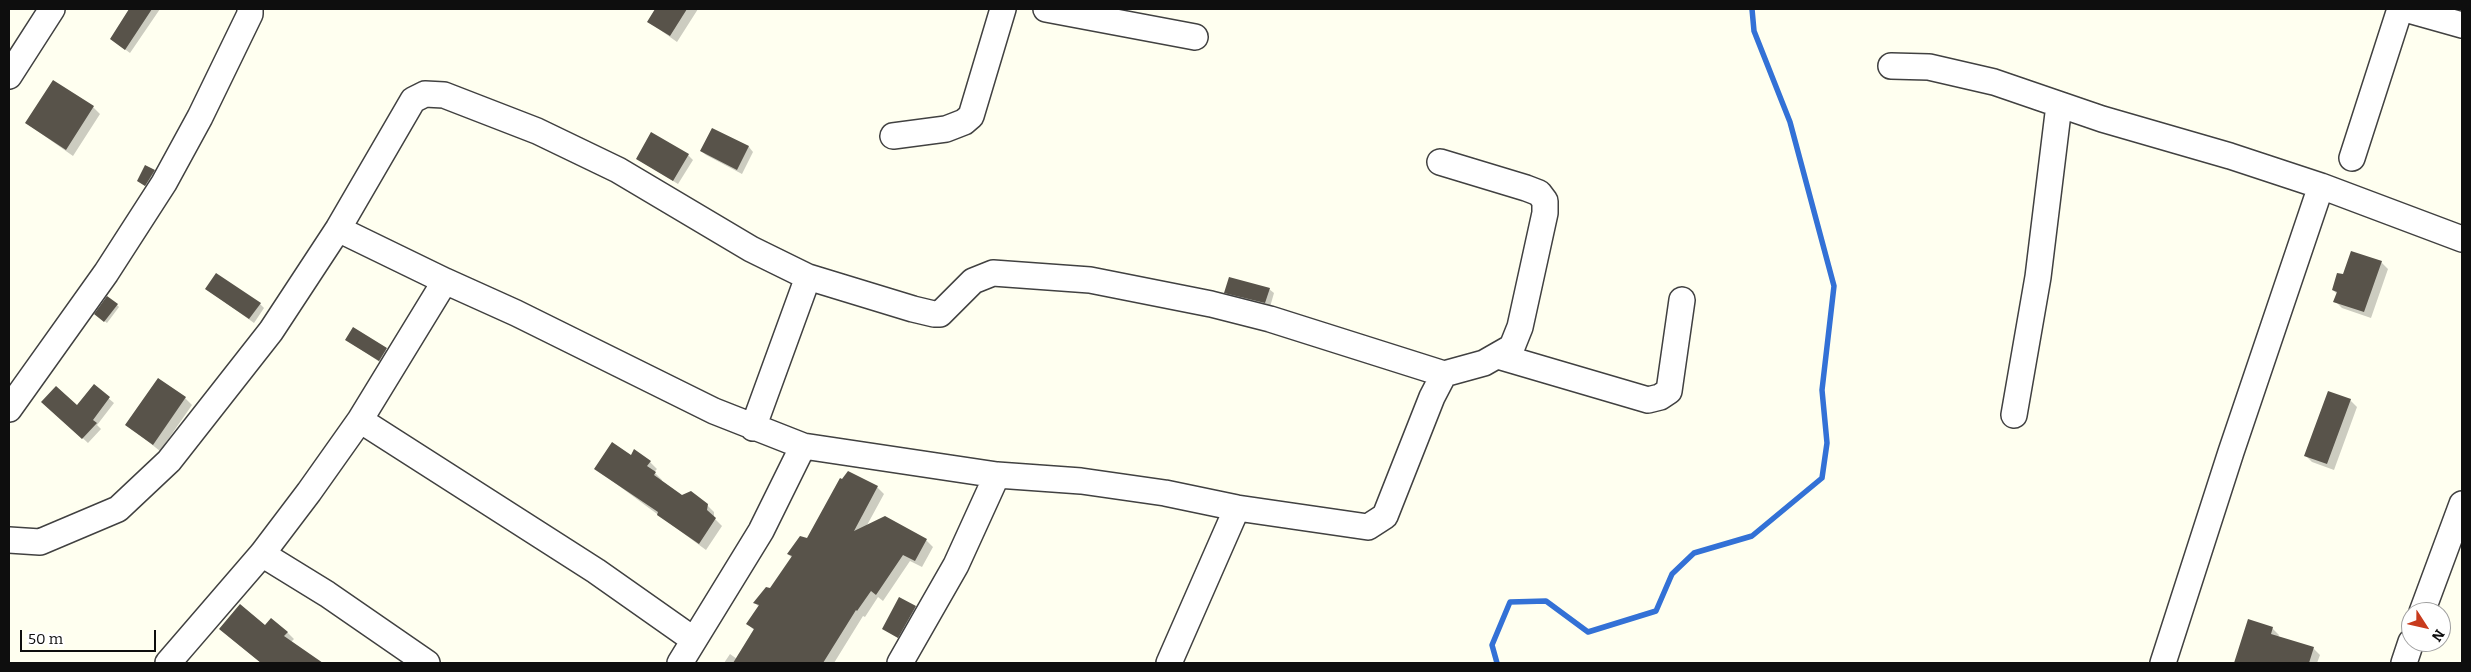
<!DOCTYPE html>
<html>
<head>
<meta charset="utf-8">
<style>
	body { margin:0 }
	#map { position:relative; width:2471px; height:672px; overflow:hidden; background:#fffff0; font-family:Bitter,serif }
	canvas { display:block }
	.frame { position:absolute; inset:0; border:10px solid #0e0e0e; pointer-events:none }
	.north { position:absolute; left:2401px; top:602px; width:50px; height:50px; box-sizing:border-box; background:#fff; border:1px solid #9f9f9f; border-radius:50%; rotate:125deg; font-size:14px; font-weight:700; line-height:20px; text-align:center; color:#0e0e0e }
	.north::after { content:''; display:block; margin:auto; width:18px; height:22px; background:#c83b1d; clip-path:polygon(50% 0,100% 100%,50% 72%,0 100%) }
	.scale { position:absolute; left:20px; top:630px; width:136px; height:22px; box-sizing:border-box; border:2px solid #0e0e0e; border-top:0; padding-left:6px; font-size:15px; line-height:18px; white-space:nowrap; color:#0e0e0e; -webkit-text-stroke:4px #fff; paint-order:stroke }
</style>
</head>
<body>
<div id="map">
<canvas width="2471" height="672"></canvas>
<div class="frame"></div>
<div class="north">N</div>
<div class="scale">50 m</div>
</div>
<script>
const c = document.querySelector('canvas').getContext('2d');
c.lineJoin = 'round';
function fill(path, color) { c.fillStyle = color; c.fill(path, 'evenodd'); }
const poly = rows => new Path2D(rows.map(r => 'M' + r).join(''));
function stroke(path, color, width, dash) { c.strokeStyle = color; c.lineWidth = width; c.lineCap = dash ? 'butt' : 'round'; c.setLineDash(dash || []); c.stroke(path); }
fill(poly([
	[131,9,160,9,130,53,111,39],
	[657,9,698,9,677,42,649,22],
	[93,107,100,114,73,156,26,123],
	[712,129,749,147,753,152,742,174,706,155,701,151],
	[688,155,693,160,678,184,637,159],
	[154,171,156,173,147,187,138,181],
	[2381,262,2388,269,2371,318,2342,308,2335,301,2337,294,2333,290,2344,276],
	[1269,289,1274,293,1270,307,1230,297,1226,292],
	[212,293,260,304,264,308,254,323],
	[117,305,119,307,107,323,98,316],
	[353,329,391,353,384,365,347,340],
	[94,386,114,403,97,425,101,429,88,443,48,406,77,407],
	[185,398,192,405,160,451,127,425],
	[2350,400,2357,407,2334,470,2312,462,2305,455],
	[631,457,650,462,657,469,654,472,662,480,661,482,682,497,707,505,714,512,714,518,722,526,706,550,596,469],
	[877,487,884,494,866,527,926,540,933,547,922,567,910,561,883,601,878,597,865,617,863,616,834,663,724,663,730,654,737,659,754,630,748,624,759,607,755,603,771,590,792,558,788,554],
	[915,607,920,611,903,641,884,629],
	[2249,621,2272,628,2279,635,2278,637,2313,648,2320,655,2317,663,2235,663],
	[265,627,287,632,294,639,291,642,321,663,261,663,228,636]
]), '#0003');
stroke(poly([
	[1497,663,1492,645,1510,602,1546,601,1588,632,1656,611,1672,574,1694,553,1752,536,1822,478,1827,443,1822,390,1834,286,1790,122,1754,31,1752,9]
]), '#3371d6', 5.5);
fill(poly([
	[129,9,152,9,125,50,110,39],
	[655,9,687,9,670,36,647,22],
	[53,80,94,106,66,150,25,123],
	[712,128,749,146,737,170,700,151],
	[651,132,689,154,673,181,636,159],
	[145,165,155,170,145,186,137,181],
	[2351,251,2382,261,2364,312,2333,302,2337,292,2332,290,2337,273,2343,274],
	[216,273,261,303,249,319,205,289],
	[1229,277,1270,288,1265,303,1224,293],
	[107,296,118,304,104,322,94,314],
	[353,327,387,348,379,361,345,340],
	[158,378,186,397,153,445,125,425],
	[94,384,110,397,93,420,97,423,82,439,41,402,56,386,77,405],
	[2328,391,2351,399,2327,464,2304,456],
	[612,442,631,455,634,449,651,461,647,466,656,472,654,475,682,495,691,491,708,504,707,510,716,518,699,544,657,515,658,512,594,469],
	[848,471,878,486,854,531,885,516,927,539,915,561,903,555,876,595,871,591,857,611,856,610,823,663,733,663,754,629,746,624,759,605,753,603,766,587,770,588,792,556,787,554,800,536,807,538,840,478,842,479],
	[899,597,916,606,898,638,882,629],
	[240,604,265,625,271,618,288,632,284,636,323,663,261,663,219,629],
	[2248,619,2273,627,2271,634,2314,647,2309,663,2234,663]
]), '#58534a');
const minor = poly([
	[1046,9,1195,37],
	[2405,9,2462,25],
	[1891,66,1929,67,1994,82,2102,119,2230,156,2321,186,2462,239],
	[9,76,52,9],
	[893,136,946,129,964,122,971,116,1003,9],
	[2352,158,2400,9],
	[338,229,445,281,516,313,714,411,803,446,997,475,1081,481,1165,493,1237,508,1368,527,1385,516,1432,397,1444,374],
	[1498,356,1648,400,1660,397,1669,391,1682,300],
	[9,409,106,273,164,183,200,117,250,14,250,9],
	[2014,415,2038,277,2059,105],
	[360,420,596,571,694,640],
	[753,428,808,277],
	[9,540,40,542,118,509,169,461,271,331,338,229,413,100,425,94,444,95,537,131,618,170,751,249,808,277,913,309,934,314,940,314,973,281,993,273,1090,280,1211,304,1270,319,1444,374,1484,363,1512,347,1520,327,1545,213,1545,201,1539,193,1526,188,1440,162],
	[262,554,327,594,427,663],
	[2422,612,2462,504],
	[168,663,262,554,309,492,360,420,445,281],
	[680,663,761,531,803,446],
	[900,663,956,565,997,475],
	[1169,663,1237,508],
	[2163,663,2231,452,2321,186],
	[2404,663,2411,642]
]);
stroke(minor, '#414141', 28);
stroke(minor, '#fff', 25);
</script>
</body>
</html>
